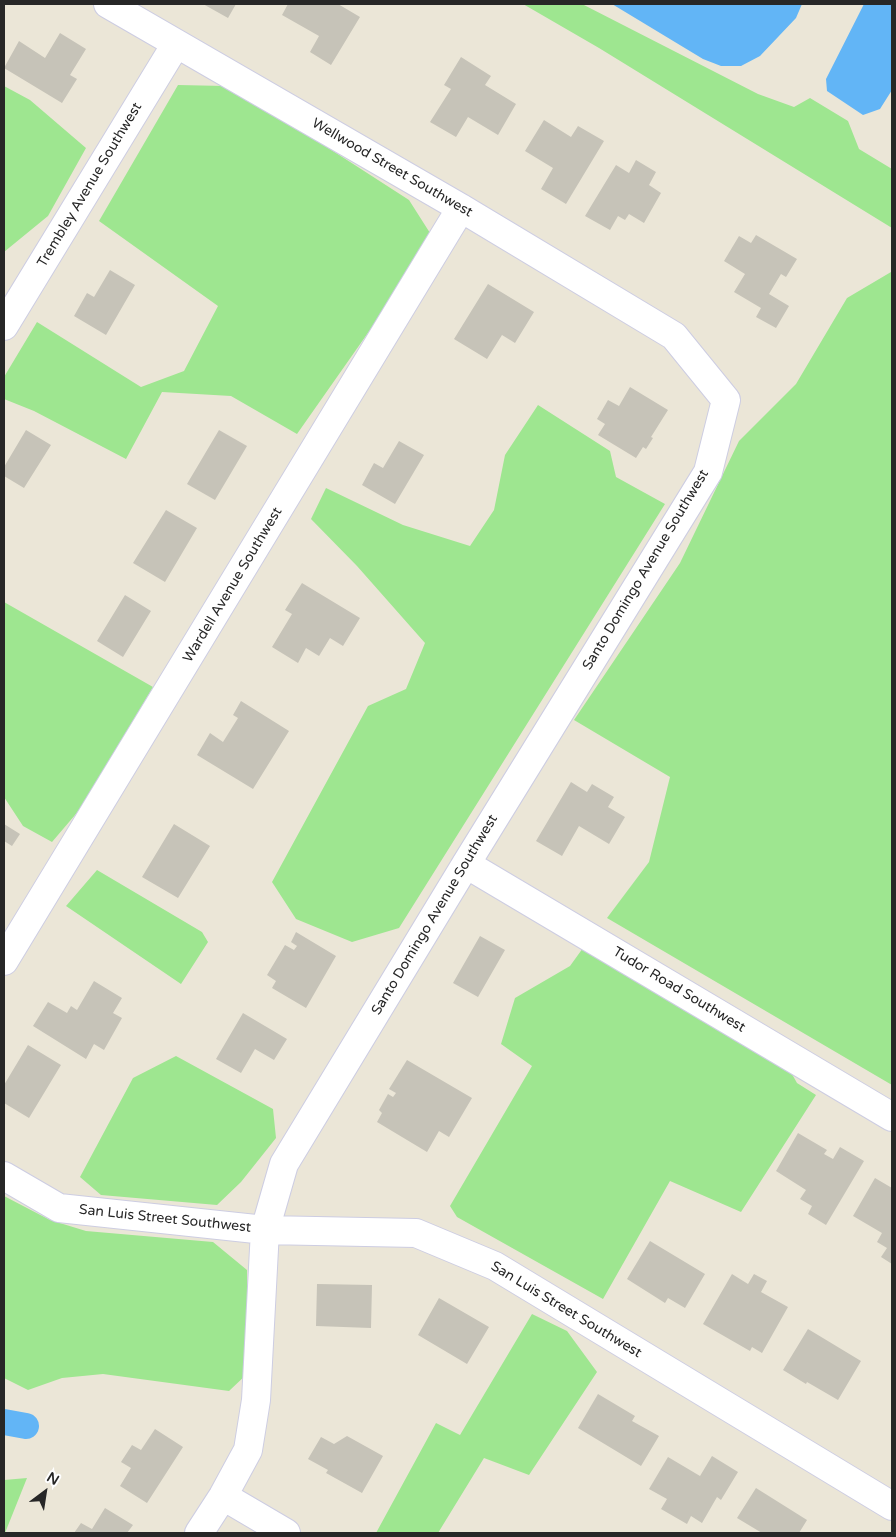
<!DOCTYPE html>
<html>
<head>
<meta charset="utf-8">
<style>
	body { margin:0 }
	#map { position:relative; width:896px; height:1537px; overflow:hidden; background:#ebe6d7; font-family:"Varela Round",sans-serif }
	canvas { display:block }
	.frame { position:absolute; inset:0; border:5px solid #272727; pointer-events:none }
	.north { position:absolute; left:20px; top:1467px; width:50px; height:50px; -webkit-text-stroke:4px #fff; paint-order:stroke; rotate:31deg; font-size:14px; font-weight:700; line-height:20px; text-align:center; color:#272727 }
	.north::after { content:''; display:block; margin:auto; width:18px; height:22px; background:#272727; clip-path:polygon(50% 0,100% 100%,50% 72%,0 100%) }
</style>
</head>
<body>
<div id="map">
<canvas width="896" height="1537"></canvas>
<div class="frame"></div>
<div class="north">N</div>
</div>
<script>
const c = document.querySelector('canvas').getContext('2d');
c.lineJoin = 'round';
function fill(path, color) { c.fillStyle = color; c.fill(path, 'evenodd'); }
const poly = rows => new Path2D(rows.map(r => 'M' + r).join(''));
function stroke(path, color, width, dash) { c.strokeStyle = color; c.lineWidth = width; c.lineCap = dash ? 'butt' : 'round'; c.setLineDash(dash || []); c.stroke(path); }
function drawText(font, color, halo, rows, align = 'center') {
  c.font = font + ' "Varela Round",sans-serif'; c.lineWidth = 4; c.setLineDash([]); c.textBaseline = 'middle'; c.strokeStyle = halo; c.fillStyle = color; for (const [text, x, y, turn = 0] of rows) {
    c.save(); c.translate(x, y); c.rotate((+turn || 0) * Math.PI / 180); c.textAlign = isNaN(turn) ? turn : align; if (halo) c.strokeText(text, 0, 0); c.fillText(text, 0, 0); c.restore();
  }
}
fill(poly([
	[523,4,582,4,758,94,794,107,810,98,848,121,859,149,892,169,892,228,599,48],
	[178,85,225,86,285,120,409,200,430,233,417,263,297,434,231,396,162,392,126,459,34,411,4,399,4,377,37,322,141,387,184,371,218,306,99,221],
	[4,86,30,100,86,148,48,216,4,252],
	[891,272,892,273,892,1085,607,918,649,862,670,777,574,720,680,563,739,441,796,384,847,298],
	[538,405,610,451,616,477,665,504,399,928,352,942,296,919,272,882,368,706,406,689,425,643,357,566,311,519,326,488,403,525,470,546,494,510,505,455],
	[4,602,153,687,81,808,52,842,23,826,4,797],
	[97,870,202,932,208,942,181,984,66,906],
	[583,948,788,1067,797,1083,816,1095,741,1212,670,1181,603,1299,457,1217,450,1206,532,1066,501,1044,515,998,570,966],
	[176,1056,273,1109,276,1138,241,1182,217,1205,101,1195,80,1177,133,1078],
	[4,1196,50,1220,86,1231,213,1242,247,1270,247,1374,229,1391,103,1374,62,1378,28,1390,4,1378],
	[532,1314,567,1331,597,1372,529,1475,484,1458,438,1533,376,1533,436,1423,460,1435],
	[27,1478,5,1533,4,1533,4,1480]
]), '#9ee690');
fill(poly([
	[612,4,802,4,796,18,760,56,741,66,721,66,703,59],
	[864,4,892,4,892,90,880,109,863,115,827,91,826,79]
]), '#62b5f6');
stroke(poly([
	[4,1422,26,1426]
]), '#62b5f6', 26);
fill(poly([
	[203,4,236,4,228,18],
	[288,4,338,4,360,17,331,65,310,52,319,36,282,15],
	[60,33,86,49,70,75,77,79,62,103,4,68,19,41,45,58],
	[461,57,491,76,485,85,516,104,498,135,468,117,456,137,430,122,451,89,444,85],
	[544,120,571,137,578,126,604,141,566,204,541,189,553,168,525,151],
	[636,160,656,172,649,185,661,193,644,223,629,214,625,220,618,216,610,230,585,216,616,165,629,173],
	[756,235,797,259,786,277,781,274,769,294,789,306,776,328,756,317,761,308,734,292,745,274,724,261,739,236,751,243],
	[110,270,135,285,106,335,74,316,87,293,94,297],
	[488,284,534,312,515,343,502,335,487,359,454,339],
	[630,387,668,410,651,437,653,438,646,449,643,447,636,458,598,435,605,424,597,419,608,400,619,406],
	[26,430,51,445,24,488,4,476,4,467],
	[219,430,247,446,215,500,187,484],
	[399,441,424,455,395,504,362,485,374,463,383,468],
	[166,510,197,528,165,582,133,563],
	[302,583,360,618,343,646,330,638,319,656,306,648,298,663,272,647,292,614,285,610],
	[125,595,151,611,123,657,97,641],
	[241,701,289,731,253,789,197,755,210,733,223,742,238,718,233,715],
	[571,782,587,792,592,784,614,797,608,807,625,817,609,844,579,826,562,856,536,841],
	[4,824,20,834,12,846,4,841],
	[174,824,210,846,178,898,142,877],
	[296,932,336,956,306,1008,272,988,276,981,267,975,285,945,294,950,297,946,291,942],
	[480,936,505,950,478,997,453,983],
	[94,981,122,998,113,1013,122,1018,104,1050,94,1044,86,1059,33,1026,48,1002,67,1013,71,1006,77,1010],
	[243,1013,287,1039,274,1060,255,1049,241,1073,216,1059],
	[28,1045,61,1065,29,1118,4,1103,4,1085],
	[407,1060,472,1098,449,1137,439,1131,427,1152,377,1122,382,1113,379,1110,388,1094,393,1097,396,1093,389,1089],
	[798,1133,827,1150,824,1154,833,1159,840,1147,864,1161,826,1225,808,1214,812,1206,800,1199,806,1190,776,1171],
	[875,1178,892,1188,892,1264,881,1257,887,1248,877,1242,882,1233,853,1216],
	[650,1241,705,1274,685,1308,668,1298,665,1303,627,1279],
	[732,1274,748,1284,754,1274,767,1281,761,1292,788,1307,762,1353,752,1347,750,1351,703,1324],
	[317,1284,372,1285,371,1328,316,1326],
	[439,1298,489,1327,467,1364,418,1335],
	[808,1329,861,1361,838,1400,807,1382,806,1384,783,1370],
	[598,1394,635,1416,632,1421,659,1436,641,1466,578,1428],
	[155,1429,183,1447,147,1503,120,1486,131,1468,121,1462,132,1445,141,1450],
	[347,1436,383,1456,362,1493,326,1473,328,1470,308,1459,321,1437,334,1444],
	[712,1456,738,1472,721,1500,717,1497,702,1523,691,1516,687,1524,661,1509,667,1499,649,1489,668,1457,700,1476],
	[756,1488,807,1520,799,1533,762,1533,737,1518],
	[105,1508,133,1525,127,1533,74,1533,81,1523,92,1529]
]), '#c6c3b8');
const minor = poly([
	[108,4,461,208,674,336,726,400,708,472,466,864,284,1164,265,1230,256,1400,248,1450,223,1496,199,1533],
	[4,326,176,44],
	[466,864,892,1117],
	[4,961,461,208],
	[4,1176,59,1208,265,1230,416,1233,495,1266,892,1506],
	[223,1496,286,1533]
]);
stroke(minor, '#cdcde2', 30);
stroke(minor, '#fff', 28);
drawText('14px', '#272727', '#fff', [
	["Wellwood Street Southwest",392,168,30],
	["Trembley Avenue Southwest",90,185,-59],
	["Santo Domingo Avenue Southwest",646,570,-59],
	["Wardell Avenue Southwest",233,585,-59],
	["Santo Domingo Avenue Southwest",435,915,-59],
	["Tudor Road Southwest",679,990,31],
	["San Luis Street Southwest",165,1219,6],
	["San Luis Street Southwest",566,1310,31]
]);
</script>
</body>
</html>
